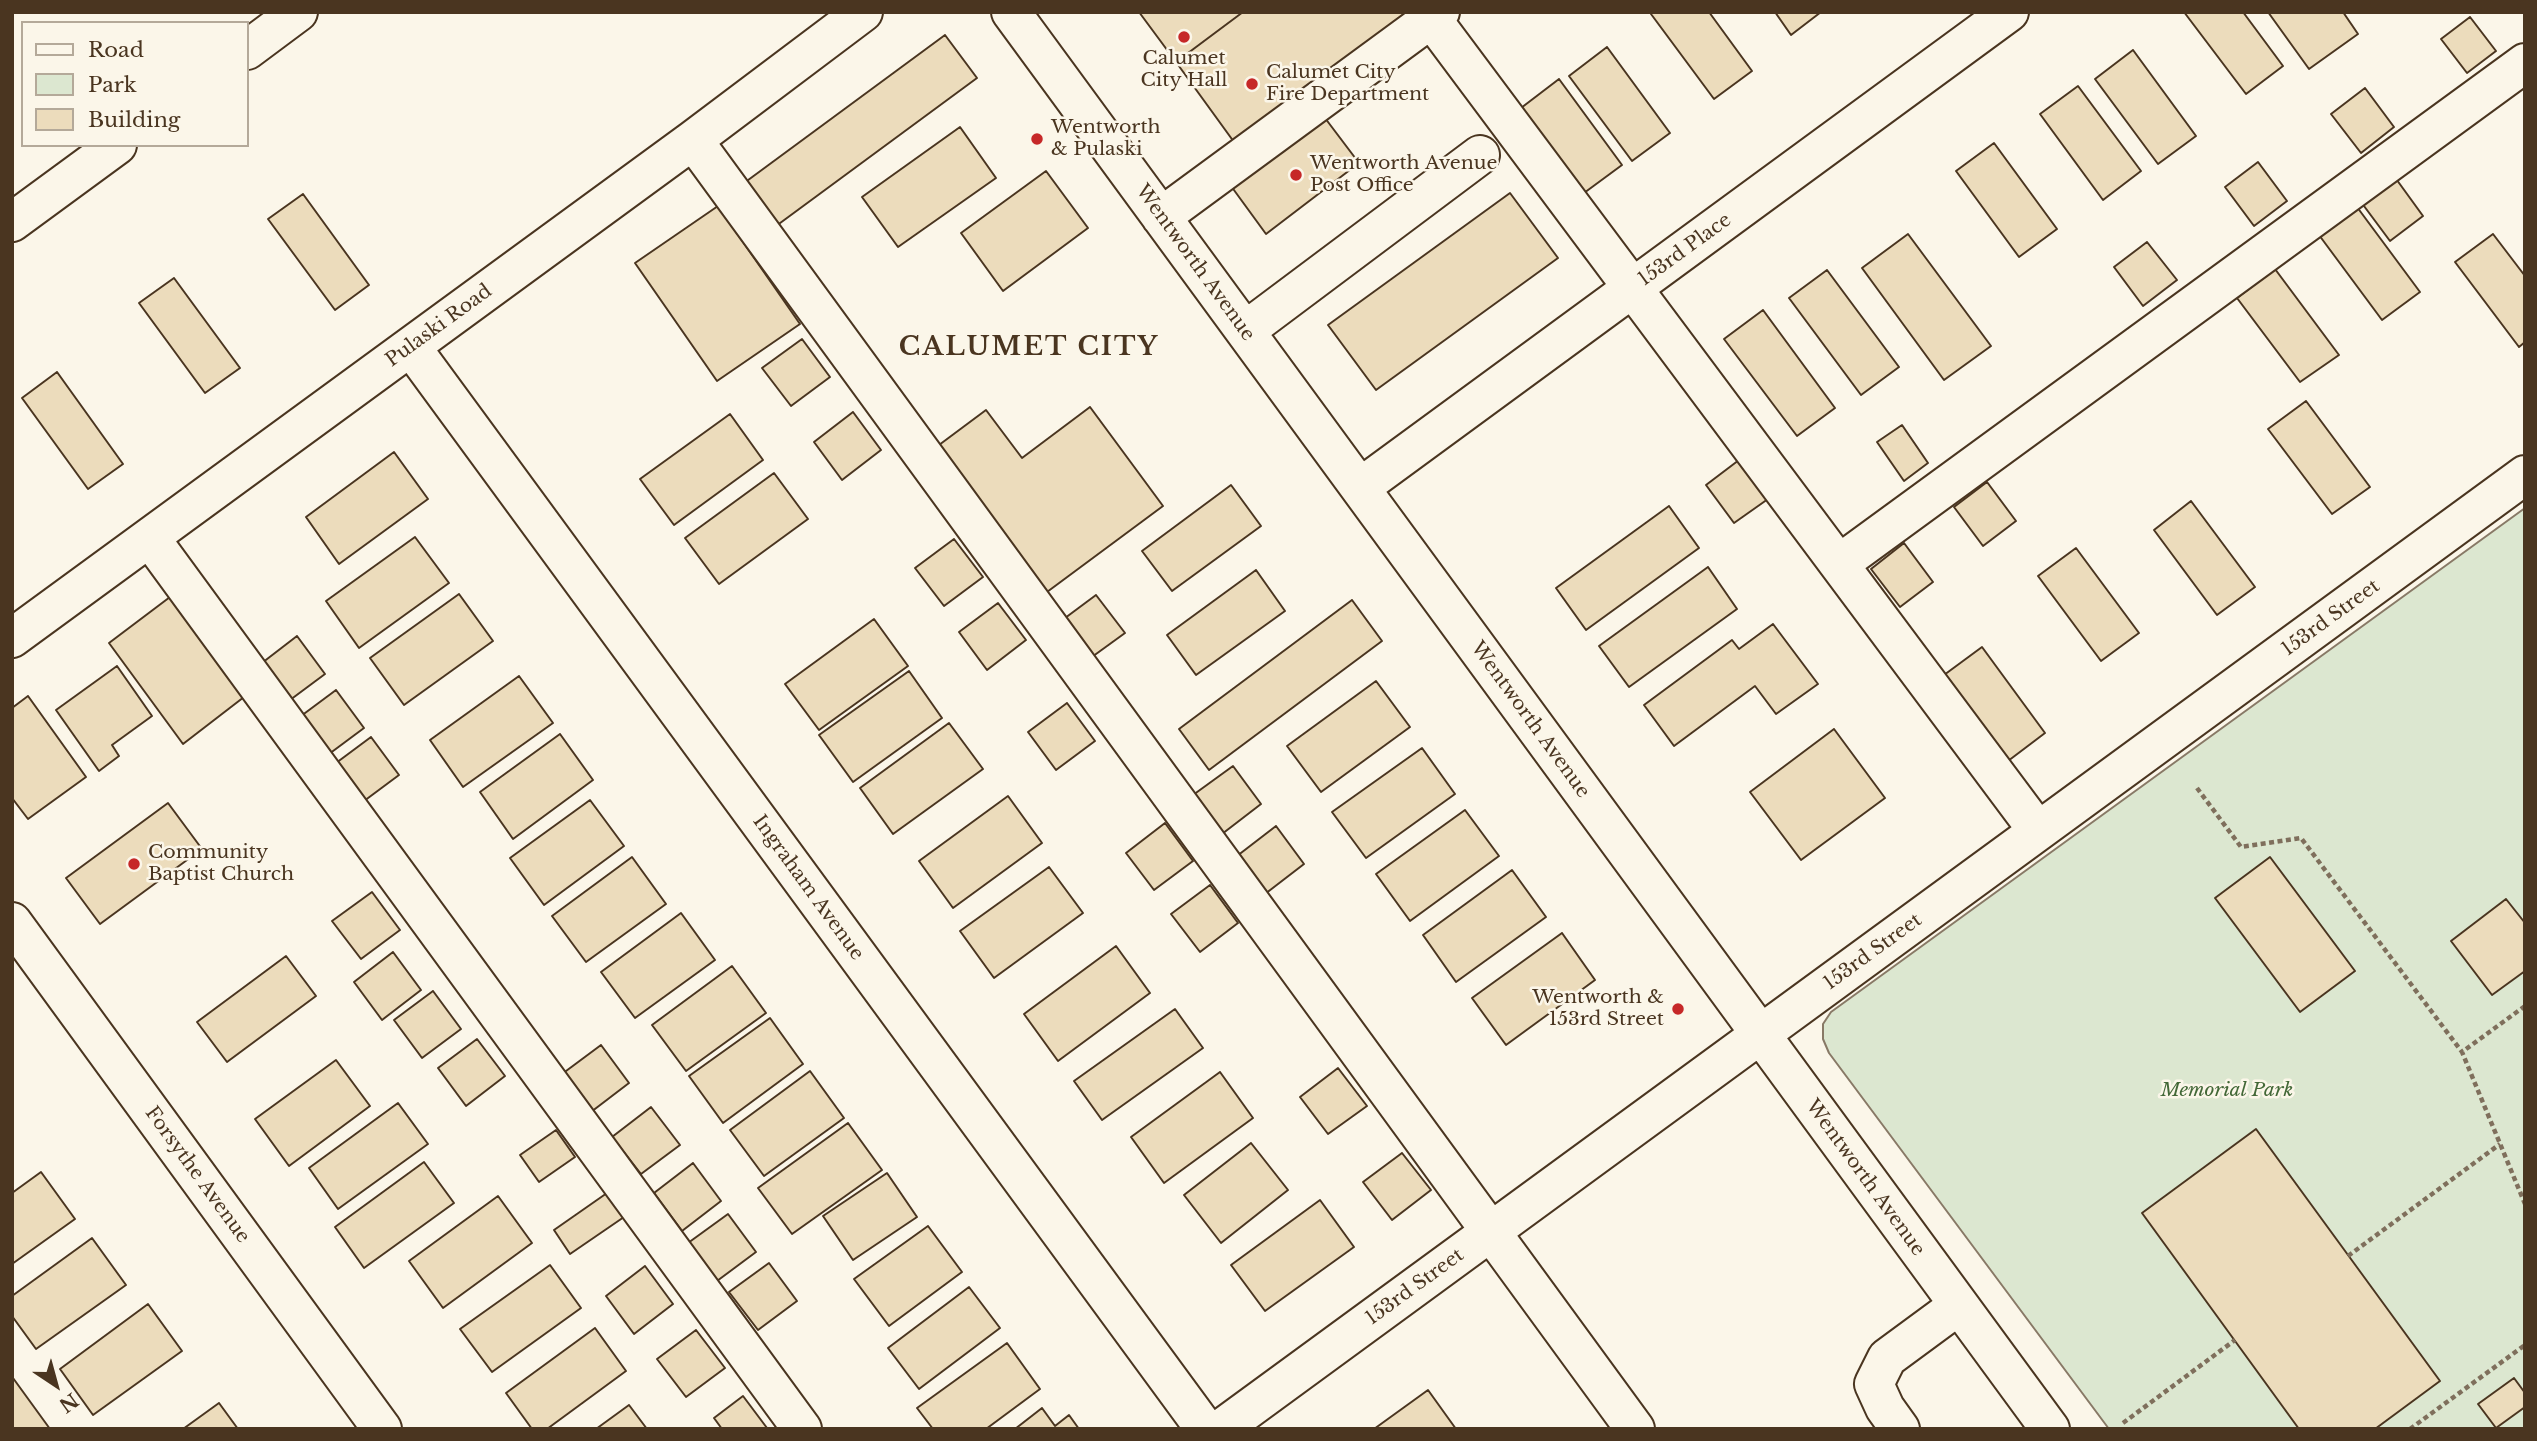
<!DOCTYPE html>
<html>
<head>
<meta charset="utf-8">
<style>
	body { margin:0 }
	#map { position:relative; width:2537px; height:1441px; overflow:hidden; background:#fbf6e9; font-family:"Libre Baskerville",serif }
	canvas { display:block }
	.frame { position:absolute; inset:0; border:14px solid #4a3520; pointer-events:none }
	.legend { position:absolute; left:21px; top:21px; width:228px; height:126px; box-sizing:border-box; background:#fbf6e9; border:2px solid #b4a999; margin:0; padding:9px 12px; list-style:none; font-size:21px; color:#4a3520 }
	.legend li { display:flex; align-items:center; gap:14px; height:35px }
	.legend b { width:35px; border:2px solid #b4a999 }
	.north { position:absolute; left:21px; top:1350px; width:70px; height:70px; -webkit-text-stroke:5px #fbf6e9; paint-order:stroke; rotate:144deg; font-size:19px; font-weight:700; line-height:28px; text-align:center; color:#4a3520 }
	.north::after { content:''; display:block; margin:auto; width:24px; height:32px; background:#4a3520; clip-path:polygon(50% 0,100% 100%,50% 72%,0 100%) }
</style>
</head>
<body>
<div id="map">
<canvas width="2537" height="1441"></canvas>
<div class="frame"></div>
<ul class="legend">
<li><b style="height:9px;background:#fbf6e9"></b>Road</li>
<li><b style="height:19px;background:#dce7d0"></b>Park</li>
<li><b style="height:19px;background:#ecdcbc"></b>Building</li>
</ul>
<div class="north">N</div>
</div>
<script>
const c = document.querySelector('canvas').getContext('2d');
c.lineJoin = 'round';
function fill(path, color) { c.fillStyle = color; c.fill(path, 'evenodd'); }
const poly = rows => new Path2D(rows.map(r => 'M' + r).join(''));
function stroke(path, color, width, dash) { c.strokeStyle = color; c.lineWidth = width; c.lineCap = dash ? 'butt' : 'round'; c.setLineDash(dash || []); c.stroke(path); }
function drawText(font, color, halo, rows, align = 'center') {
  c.font = font + ' "Libre Baskerville",serif'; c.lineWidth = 5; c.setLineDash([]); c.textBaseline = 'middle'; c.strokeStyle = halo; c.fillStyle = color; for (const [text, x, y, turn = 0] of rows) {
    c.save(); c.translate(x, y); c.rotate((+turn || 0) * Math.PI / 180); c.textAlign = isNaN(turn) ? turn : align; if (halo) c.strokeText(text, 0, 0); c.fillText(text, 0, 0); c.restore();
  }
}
const green = poly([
	[2525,508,2525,1429,2109,1429,1829,1053,1823,1039,1823,1024,1831,1012,2525,508]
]);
fill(green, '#dce7d0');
stroke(green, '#887966', 2);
const building = poly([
	[1139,12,1243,12,1176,62,1139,12],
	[1243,12,1407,12,1234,142,1176,62,1243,12],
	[1653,12,1709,12,1752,71,1714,99,1651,14,1653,12],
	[1775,12,1821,12,1791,35,1775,12],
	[2184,12,2243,12,2283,66,2246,94,2184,12],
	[2268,12,2343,12,2358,34,2309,69,2268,12],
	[2470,17,2496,51,2467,73,2441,39,2470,17],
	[945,35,977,78,772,229,740,186,945,35],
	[1607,47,1670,133,1632,161,1569,76,1607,47],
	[2133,50,2196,136,2158,164,2095,79,2133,50],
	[1559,79,1622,165,1584,193,1521,108,1559,79],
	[2078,86,2141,171,2103,200,2040,114,2078,86],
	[2365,88,2394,127,2361,153,2331,114,2365,88],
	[1325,118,1359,163,1266,234,1231,186,1325,118],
	[960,127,996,178,898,247,862,197,960,127],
	[1994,143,2057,229,2019,257,1956,171,1994,143],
	[2258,162,2287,201,2254,226,2225,187,2258,162],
	[1046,171,1088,228,1003,291,961,233,1046,171],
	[2394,176,2423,216,2390,241,2361,202,2394,176],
	[1510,193,1558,258,1376,390,1328,325,1510,193],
	[303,194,369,285,335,310,268,219,303,194],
	[718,206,800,324,717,381,635,263,718,206],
	[2357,207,2420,292,2382,320,2319,235,2357,207],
	[1908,234,1991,346,1944,380,1862,268,1908,234],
	[2493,234,2525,276,2525,342,2519,347,2455,262,2493,234],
	[2147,242,2177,280,2143,306,2114,267,2147,242],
	[2275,269,2339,355,2300,382,2237,298,2275,269],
	[1827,270,1899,367,1861,395,1789,298,1827,270],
	[174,278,240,368,205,393,139,303,174,278],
	[1763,310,1835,408,1797,436,1724,339,1763,310],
	[802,339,830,377,791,406,762,368,802,339],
	[57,372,123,464,88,489,22,398,57,372],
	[2306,401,2370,487,2332,514,2268,429,2306,401],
	[1090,407,1163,506,1047,592,939,445,986,410,1022,458,1090,407],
	[853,412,881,450,842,480,814,442,853,412],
	[730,414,763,460,674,525,640,479,730,414],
	[1902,425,1928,463,1904,481,1877,442,1902,425],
	[394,452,428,499,339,564,306,517,394,452],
	[1739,460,1768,499,1734,523,1706,485,1739,460],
	[774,473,808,519,719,584,685,538,774,473],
	[1987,482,2016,521,1983,546,1954,507,1987,482],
	[1231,485,1261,526,1172,591,1142,551,1231,485],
	[2191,501,2255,587,2217,615,2154,530,2191,501],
	[1669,506,1699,548,1586,630,1556,588,1669,506],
	[415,537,449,583,359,648,326,601,415,537],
	[954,539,983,577,944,606,915,568,954,539],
	[1904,543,1933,582,1900,607,1871,569,1904,543],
	[2076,548,2139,633,2101,661,2038,576,2076,548],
	[1708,567,1737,609,1629,687,1599,646,1708,567],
	[1256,570,1285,611,1196,675,1167,635,1256,570],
	[459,594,493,641,404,705,370,658,459,594],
	[1096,595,1125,633,1085,662,1057,624,1096,595],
	[170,597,244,697,183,744,109,643,170,597],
	[1352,600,1382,641,1209,770,1179,729,1352,600],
	[998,603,1026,640,987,670,959,632,998,603],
	[874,619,908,666,819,730,785,684,874,619],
	[1773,624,1818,684,1776,714,1755,686,1674,746,1644,705,1732,640,1739,649,1773,624],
	[297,636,325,674,286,703,258,666,297,636],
	[1982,647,2045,733,2008,761,1944,675,1982,647],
	[117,666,152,716,112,745,119,756,99,771,56,710,117,666],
	[909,671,942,718,853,782,819,735,909,671],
	[519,676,553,723,463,787,430,740,519,676],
	[1376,681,1410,727,1321,792,1287,746,1376,681],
	[336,690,364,728,325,757,297,719,336,690],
	[28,696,86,777,28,819,12,798,12,708,28,696],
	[1067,703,1095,741,1056,770,1028,732,1067,703],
	[949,723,983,769,893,834,860,788,949,723],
	[1834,729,1885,798,1801,860,1750,792,1834,729],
	[560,734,593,780,513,839,480,792,560,734],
	[371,737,399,775,360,804,332,766,371,737],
	[1422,748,1455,794,1366,858,1332,812,1422,748],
	[1233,766,1261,804,1222,834,1193,795,1233,766],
	[1008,796,1042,843,953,908,919,861,1008,796],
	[590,800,624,846,544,905,510,858,590,800],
	[168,803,202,849,100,924,66,878,168,803],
	[1465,810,1499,856,1410,921,1376,874,1465,810],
	[1165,823,1193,861,1154,890,1126,853,1165,823],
	[1276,826,1304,864,1265,894,1237,856,1276,826],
	[632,857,666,904,586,962,552,916,632,857],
	[2270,857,2355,971,2300,1012,2215,898,2270,857],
	[1049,867,1083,913,994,978,960,931,1049,867],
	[1512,870,1546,917,1456,982,1423,935,1512,870],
	[1210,885,1238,923,1200,952,1171,914,1210,885],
	[372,892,400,930,361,959,332,921,372,892],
	[2506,899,2525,923,2525,971,2492,995,2451,941,2506,899],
	[681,913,715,960,635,1018,601,972,681,913],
	[1562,933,1595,980,1506,1045,1472,998,1562,933],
	[1116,946,1150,993,1058,1061,1024,1014,1116,946],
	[393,952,421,990,382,1020,354,982,393,952],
	[286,956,316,996,227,1062,197,1022,286,956],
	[732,966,766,1013,686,1071,652,1025,732,966],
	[433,991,461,1029,422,1058,394,1020,433,991],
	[1175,1009,1203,1048,1102,1120,1074,1081,1175,1009],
	[770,1018,803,1064,723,1123,689,1076,770,1018],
	[477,1039,505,1076,466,1106,438,1068,477,1039],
	[601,1045,629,1083,591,1112,562,1074,601,1045],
	[336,1060,370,1106,289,1166,255,1119,336,1060],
	[1338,1068,1367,1106,1328,1134,1300,1097,1338,1068],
	[810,1071,844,1118,764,1176,730,1130,810,1071],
	[1220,1072,1253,1118,1164,1183,1131,1137,1220,1072],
	[398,1103,428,1144,338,1209,309,1168,398,1103],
	[651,1107,680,1145,641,1174,612,1137,651,1107],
	[848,1123,882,1170,792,1234,758,1188,848,1123],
	[2256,1129,2440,1381,2375,1429,2299,1429,2142,1213,2256,1129],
	[556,1130,575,1157,539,1182,520,1155,556,1130],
	[1251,1143,1288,1190,1221,1243,1184,1195,1251,1143],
	[1402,1153,1431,1190,1392,1220,1363,1182,1402,1153],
	[424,1162,454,1203,364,1268,335,1227,424,1162],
	[693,1163,721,1201,682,1231,654,1193,693,1163],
	[41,1172,75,1219,12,1264,12,1193,41,1172],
	[887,1173,917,1217,853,1260,823,1216,887,1173],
	[607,1193,624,1217,570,1254,554,1230,607,1193],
	[498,1196,532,1243,443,1308,409,1261,498,1196],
	[1320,1200,1354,1247,1265,1311,1231,1265,1320,1200],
	[728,1214,756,1252,717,1281,688,1243,728,1214],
	[928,1226,962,1272,889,1326,854,1279,928,1226],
	[92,1238,126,1285,36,1349,12,1316,12,1296,92,1238],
	[769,1263,797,1301,758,1330,729,1292,769,1263],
	[550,1265,581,1308,492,1372,460,1329,550,1265],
	[645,1266,673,1304,634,1334,606,1296,645,1266],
	[969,1287,1000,1328,919,1389,888,1348,969,1287],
	[148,1304,182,1351,93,1415,60,1369,148,1304],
	[595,1328,626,1371,547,1429,532,1429,506,1393,595,1328],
	[696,1330,725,1368,686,1397,657,1359,696,1330],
	[1007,1343,1040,1389,986,1429,933,1429,917,1408,1007,1343],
	[13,1378,50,1429,12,1429,13,1378],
	[2514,1378,2525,1393,2525,1407,2496,1428,2478,1404,2514,1378],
	[1428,1390,1456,1429,1374,1429,1428,1390],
	[743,1396,767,1428,766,1429,722,1429,714,1418,743,1396],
	[219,1403,238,1429,183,1429,219,1403],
	[629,1405,647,1429,596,1429,629,1405],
	[1042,1408,1055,1426,1069,1415,1079,1429,1015,1429,1042,1408]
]);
fill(building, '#ecdcbc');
stroke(building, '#4a3520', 2);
const minor = poly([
	[1011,12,2050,1429],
	[1431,18,2038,831],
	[247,50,298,12],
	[693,140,1635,1429],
	[1161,217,1440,12],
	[12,222,117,145],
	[1245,331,1480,155],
	[411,347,1205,1429],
	[1361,487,2009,12],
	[150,538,802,1429],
	[1839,564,2525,63],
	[12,638,693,140,863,12],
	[12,922,382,1429],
	[1221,1429,2525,475],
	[1900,1429,1885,1408,1874,1384,1887,1358,1959,1305]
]);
stroke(minor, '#4a3520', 42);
stroke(poly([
	[2197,788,2241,847,2301,838,2462,1052],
	[2525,1006,2462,1052,2525,1204],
	[2348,1256,2500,1144],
	[2123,1423,2235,1340],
	[2410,1429,2525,1345]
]), '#7f6f5c', 4.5, [5, 3.5]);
stroke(minor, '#fbf6e9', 38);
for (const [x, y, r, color] of [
	[1184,37,7,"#c62828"],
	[1252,84,7,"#c62828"],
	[1037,139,7,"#c62828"],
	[1296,175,7,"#c62828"],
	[134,864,7,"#c62828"],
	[1678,1009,7,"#c62828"]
]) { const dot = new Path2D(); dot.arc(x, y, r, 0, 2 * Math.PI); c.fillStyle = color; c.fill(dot); stroke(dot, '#fbf6e9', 2.5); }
drawText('19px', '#4a3520', '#fbf6e9', [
	["Calumet",1184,59,"center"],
	["City Hall",1184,81,"center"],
	["Calumet City",1266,73],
	["Fire Department",1266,95],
	["Wentworth",1051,128],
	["& Pulaski",1051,150],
	["Wentworth Avenue",1310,164],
	["Post Office",1310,186],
	["Community",148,853],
	["Baptist Church",148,875],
	["Wentworth &",1664,998,"right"],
	["153rd Street",1664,1020,"right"]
], 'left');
drawText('19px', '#4a3520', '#fbf6e9', [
	["153rd Place",1685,250,-36],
	["Wentworth Avenue",1195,263,54],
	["Pulaski Road",439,326,-36],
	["153rd Street",2331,618,-36],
	["Wentworth Avenue",1530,720,54],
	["Ingraham Avenue",808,888,54],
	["153rd Street",1873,952,-36],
	["Forsythe Avenue",197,1175,54],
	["Wentworth Avenue",1865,1178,54],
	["153rd Street",1415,1287,-36]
]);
drawText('italic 19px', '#436837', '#fbf6e9', [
	["Memorial Park",2227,1091]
]);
c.letterSpacing = '2px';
drawText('bold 26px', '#4a3520', '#fbf6e9', [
	["CALUMET CITY",1029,348]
]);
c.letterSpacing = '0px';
</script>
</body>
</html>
